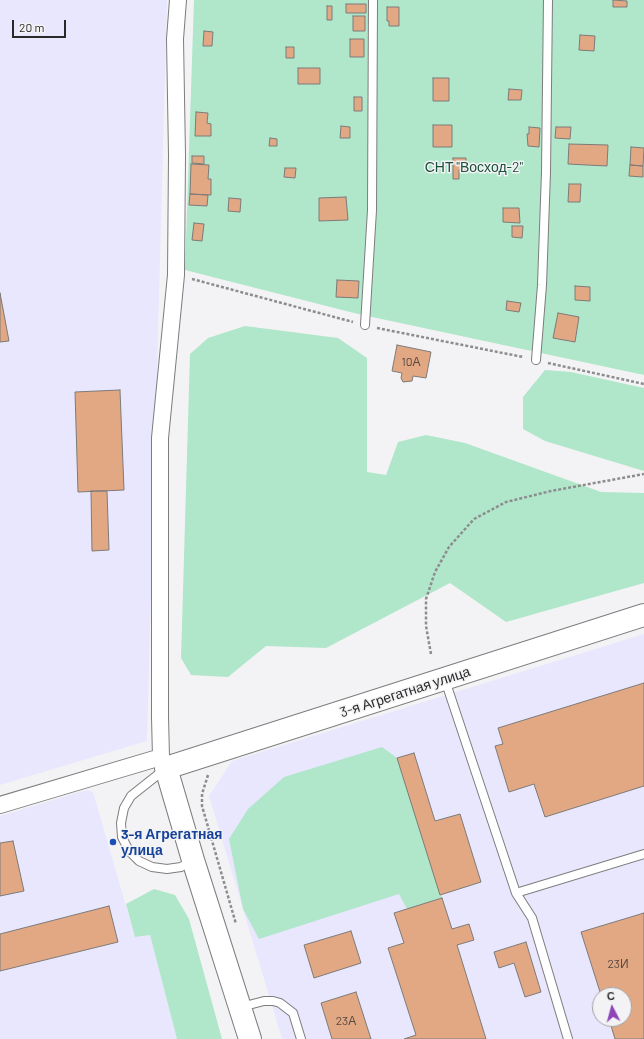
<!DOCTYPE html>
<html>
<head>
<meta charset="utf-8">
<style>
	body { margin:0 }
	#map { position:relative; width:644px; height:1039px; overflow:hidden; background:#f3f3f5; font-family:Barlow,sans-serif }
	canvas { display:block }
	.north { position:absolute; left:592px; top:987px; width:40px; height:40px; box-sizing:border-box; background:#f3f3f5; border:1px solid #a2a2a3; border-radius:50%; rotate:354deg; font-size:11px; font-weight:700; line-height:16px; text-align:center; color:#292929 }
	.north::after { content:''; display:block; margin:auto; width:14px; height:18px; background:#8d45b8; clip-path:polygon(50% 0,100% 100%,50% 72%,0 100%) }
	.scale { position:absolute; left:12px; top:20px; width:54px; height:18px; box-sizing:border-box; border:2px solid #292929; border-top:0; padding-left:5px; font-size:12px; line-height:14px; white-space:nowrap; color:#292929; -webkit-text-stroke:3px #f3f3f5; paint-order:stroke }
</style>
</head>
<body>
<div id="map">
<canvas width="644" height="1039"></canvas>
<div class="north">С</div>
<div class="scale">20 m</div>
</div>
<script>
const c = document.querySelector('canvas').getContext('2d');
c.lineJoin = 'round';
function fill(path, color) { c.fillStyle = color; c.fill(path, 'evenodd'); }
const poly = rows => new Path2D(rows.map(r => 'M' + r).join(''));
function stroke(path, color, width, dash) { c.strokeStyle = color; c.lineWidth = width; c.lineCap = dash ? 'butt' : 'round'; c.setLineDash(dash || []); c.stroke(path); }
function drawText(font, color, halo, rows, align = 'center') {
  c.font = font + ' Barlow,sans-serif'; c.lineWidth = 3; c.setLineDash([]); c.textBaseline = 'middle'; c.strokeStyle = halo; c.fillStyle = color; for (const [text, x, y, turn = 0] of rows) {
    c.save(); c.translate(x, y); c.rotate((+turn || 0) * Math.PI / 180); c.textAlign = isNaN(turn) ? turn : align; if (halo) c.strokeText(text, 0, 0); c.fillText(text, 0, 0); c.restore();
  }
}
fill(poly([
	[0,0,167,0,147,741,0,785],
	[644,634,644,1039,282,1039,209,796,232,761],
	[600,995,624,995,624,1019,600,1019],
	[86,790,93,792,135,937,150,935,177,1039,0,1039,0,816]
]), '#e9e7fd');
fill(poly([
	[194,0,644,0,644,375,358,314,185,270],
	[245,326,338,338,367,358,367,472,386,475,398,442,426,435,465,443,601,492,644,493,644,583,506,622,450,583,326,648,266,646,228,677,191,675,181,658,190,354,208,338],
	[545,370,571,372,644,388,644,471,545,441,523,429,523,397],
	[382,747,397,758,442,898,407,909,399,894,259,939,243,909,229,839,248,809,284,777],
	[154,889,175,895,189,919,222,1039,177,1039,150,935,135,937,126,904]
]), '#b0e6ca');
const building = poly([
	[613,0,627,1,627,7,613,7,613,0],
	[346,4,366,4,366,13,346,13,346,4],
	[327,6,332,6,332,20,327,20,327,6],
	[387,7,399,7,399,26,389,26,389,21,387,21,387,7],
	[353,16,365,16,365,31,353,31,353,16],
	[204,31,213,32,212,46,203,46,204,31],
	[580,35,595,36,594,51,579,50,580,35],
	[350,39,364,39,364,57,350,57,350,39],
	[286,47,294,47,294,58,286,58,286,47],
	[298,68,320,68,320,84,298,84,298,68],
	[433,78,449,78,449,101,433,101,433,78],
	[509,89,522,90,521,100,508,100,509,89],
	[354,97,362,97,362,111,354,111,354,97],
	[196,112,208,113,207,123,211,124,211,136,195,136,196,112],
	[433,125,452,125,452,147,433,147,433,125],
	[341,126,350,127,350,138,340,138,341,126],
	[529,127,540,128,539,147,528,146,527,134,529,134,529,127],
	[556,127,571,127,570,139,555,138,556,127],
	[270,138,277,139,277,146,269,146,270,138],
	[569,144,608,145,607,166,568,164,569,144],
	[631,147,644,148,643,166,630,165,631,147],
	[192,156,204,156,204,164,192,163,192,156],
	[453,158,466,158,466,170,459,170,459,179,453,179,453,158],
	[191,164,209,165,208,179,211,179,211,195,190,194,191,164],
	[630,165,643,166,643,177,629,176,630,165],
	[285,168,296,168,295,178,284,177,285,168],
	[569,184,581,184,580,202,568,202,569,184],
	[190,194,208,195,207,206,189,205,190,194],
	[346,197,348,220,319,221,319,198,346,197],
	[229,198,241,199,240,212,228,211,229,198],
	[503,208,519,208,520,223,503,222,503,208],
	[194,223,204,224,202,241,192,240,194,223],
	[512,226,523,226,522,238,512,237,512,226],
	[337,280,359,281,358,298,336,297,337,280],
	[575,286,590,287,590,301,575,300,575,286],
	[0,293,9,341,0,342,0,293],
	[507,301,521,303,519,312,506,310,507,301],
	[558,313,579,317,575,342,553,338,558,313],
	[397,345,431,352,426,378,413,376,412,381,403,382,401,378,402,373,392,371,397,345],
	[120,390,124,490,78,492,75,392,120,390],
	[91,491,107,491,109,550,92,551,91,491],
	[644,683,644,786,545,817,534,784,509,792,495,746,503,744,498,728,644,683],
	[414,753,435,821,460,814,481,882,440,895,397,758,414,753],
	[13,841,24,891,0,896,0,843,13,841],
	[442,898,452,929,469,924,474,940,457,945,486,1039,404,1039,416,1035,388,948,404,943,394,913,442,898],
	[109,906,118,942,0,971,0,934,109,906],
	[644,913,644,1039,615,1039,609,1019,624,1019,624,995,601,995,581,932,644,913],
	[351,931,361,963,314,978,304,945,351,931],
	[526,942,541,992,525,997,514,963,499,968,494,952,526,942],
	[356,992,371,1039,332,1039,321,1003,356,992]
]);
fill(building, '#e2a883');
stroke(building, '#7d7b7a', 1);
const lane = poly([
	[365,325,372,210,373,0],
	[536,360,542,285,546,172,548,0],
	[445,680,516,893,532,918,568,1039],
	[165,769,131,796,124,808,121,823,122,837,129,851,139,861,152,867,167,869,181,867,191,861],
	[516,893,644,854],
	[241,1007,264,1001,273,1001,280,1003,293,1013,301,1039]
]);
const street = poly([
	[166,768,161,757,160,717,160,438,176,275,177,155,175,39,178,0],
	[0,805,161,757]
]);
const secondary = poly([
	[250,1039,193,860,166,768,644,615]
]);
stroke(lane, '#7d7d7e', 10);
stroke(street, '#7d7d7e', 18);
stroke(secondary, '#7d7d7e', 24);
stroke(poly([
	[192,279,353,322],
	[377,328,523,357],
	[548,363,644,384],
	[431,654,426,626,426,599,435,572,449,547,474,519,506,502,551,491,644,474],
	[208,775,202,794,202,806,236,924]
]), '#8d8d8e', 2.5, [3, 2]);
stroke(lane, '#fff', 8);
stroke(street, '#fff', 16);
stroke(secondary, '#fff', 22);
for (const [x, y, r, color] of [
	[113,842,4,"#1a4fb4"]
]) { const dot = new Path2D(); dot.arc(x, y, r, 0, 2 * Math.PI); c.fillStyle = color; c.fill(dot); stroke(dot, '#f3f3f5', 1.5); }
drawText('12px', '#574940', null, [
	["10А",411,362],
	["23И",618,964],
	["23А",346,1021]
]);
drawText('14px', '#1a4f39', '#f3f3f5', [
	["СНТ \"Восход-2\"",474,167]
]);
drawText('14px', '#292929', '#f3f3f5', [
	["3-я Агрегатная улица",405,692,-18]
]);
drawText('bold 14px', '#164399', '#f3f3f5', [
	["3-я Агрегатная",121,834],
	["улица",121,850]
], 'left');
</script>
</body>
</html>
